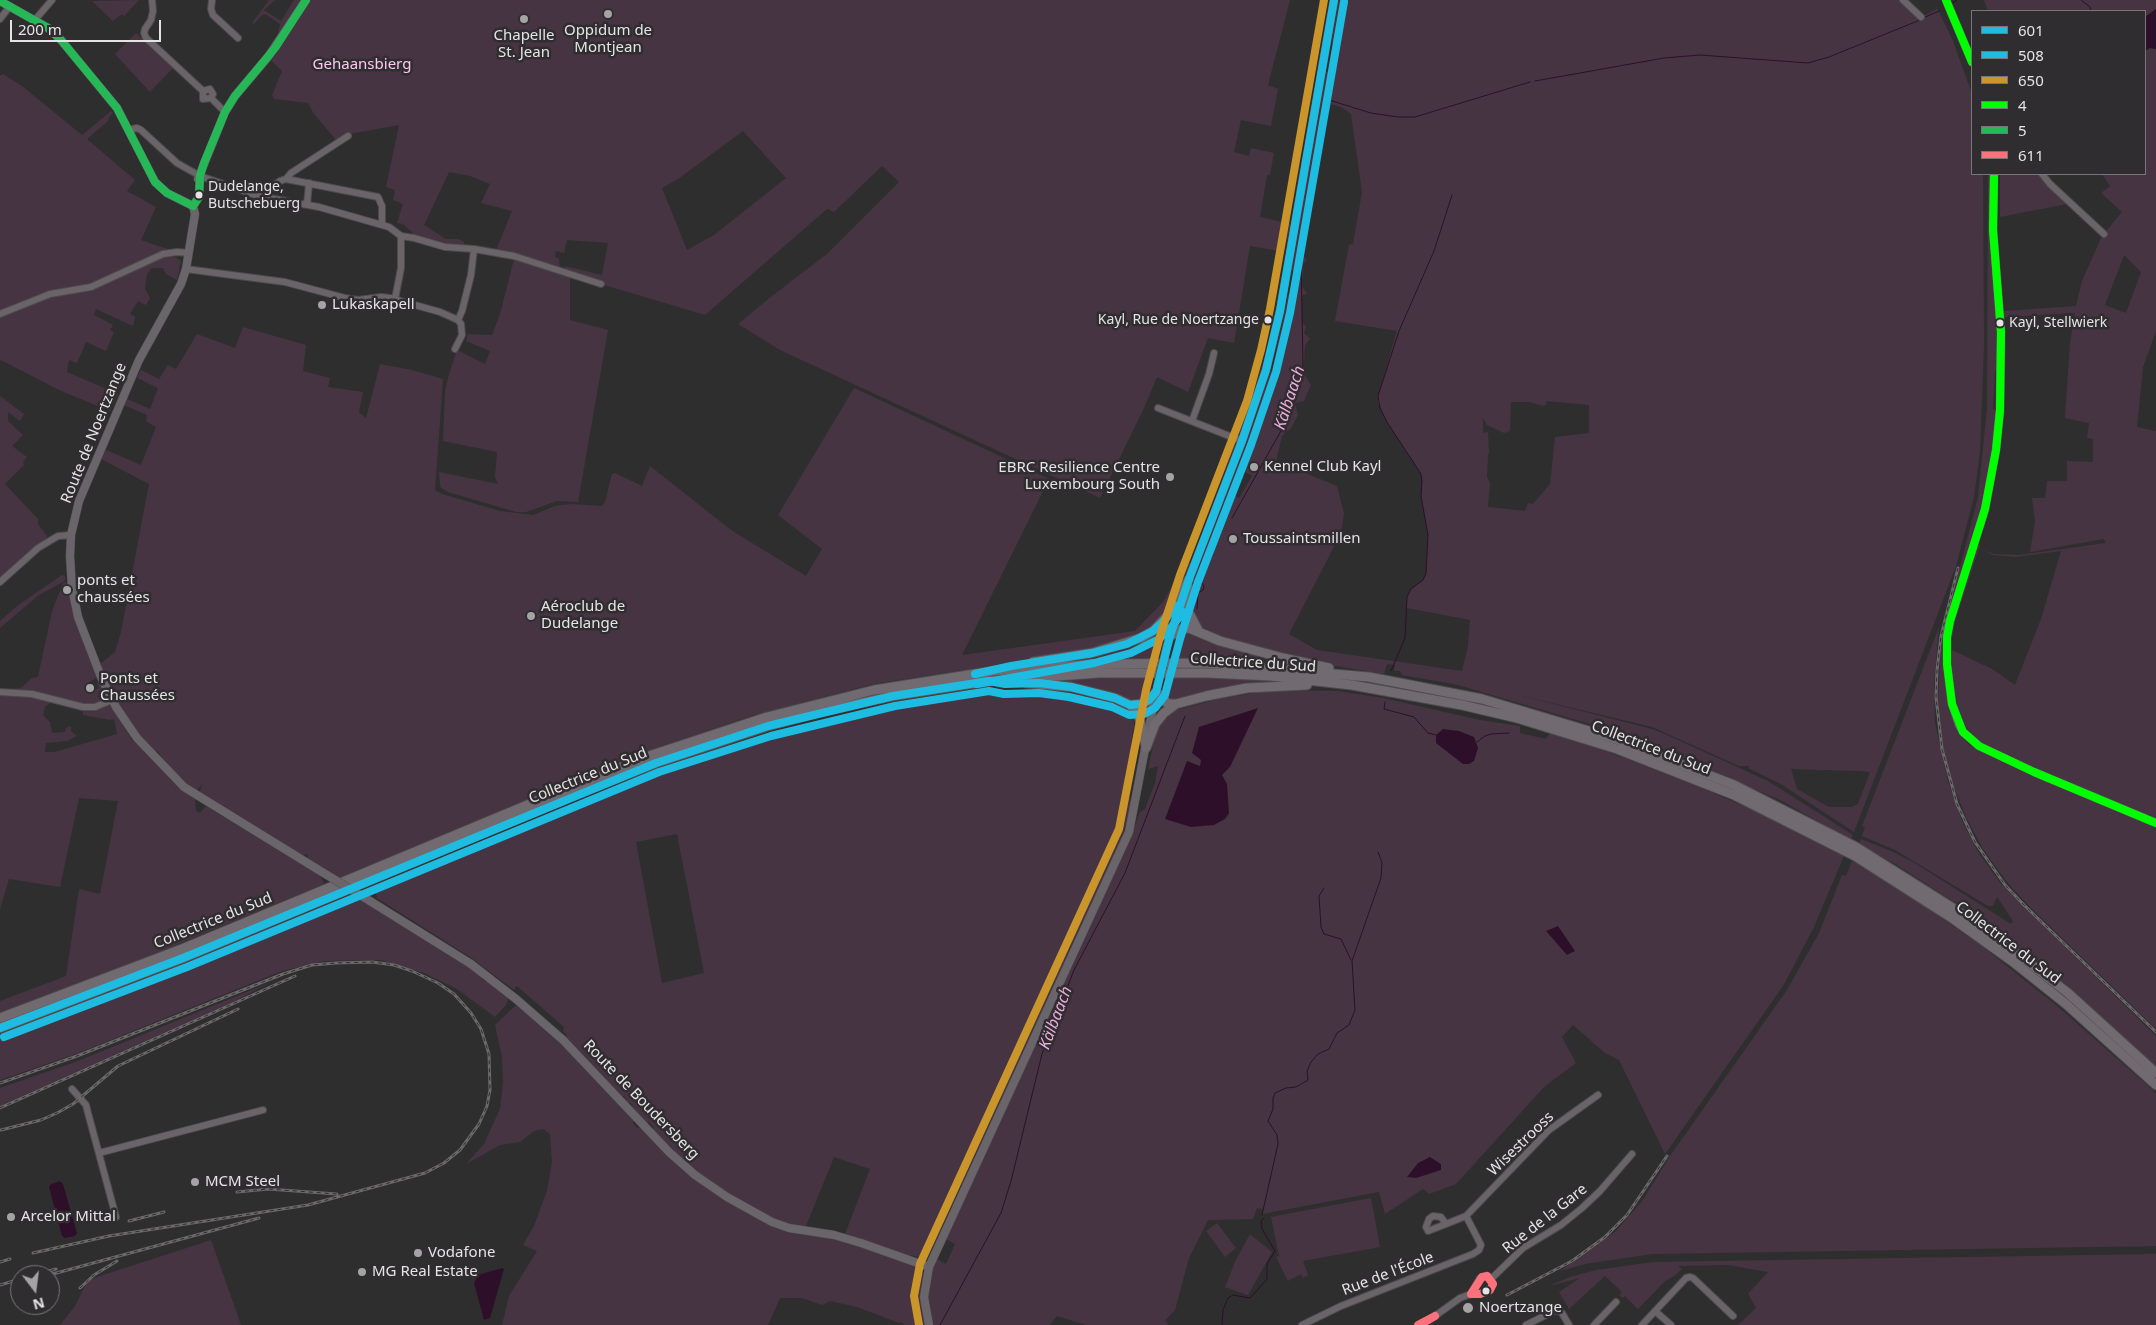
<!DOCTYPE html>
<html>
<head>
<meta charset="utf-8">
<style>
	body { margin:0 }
	#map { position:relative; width:2156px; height:1325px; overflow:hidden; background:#2f2e2f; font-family:"Noto Sans",sans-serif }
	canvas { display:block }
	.legend { position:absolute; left:1971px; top:10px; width:175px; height:165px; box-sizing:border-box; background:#302d30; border:1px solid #787678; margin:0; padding:6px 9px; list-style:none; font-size:15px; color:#e5e3e4 }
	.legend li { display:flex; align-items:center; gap:10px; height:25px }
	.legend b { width:25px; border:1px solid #787678 }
	.north { position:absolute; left:10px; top:1265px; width:50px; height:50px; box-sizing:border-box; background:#302d30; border:1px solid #787678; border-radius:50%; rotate:165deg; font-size:14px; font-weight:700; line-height:20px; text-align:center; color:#e5e3e4 }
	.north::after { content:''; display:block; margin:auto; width:18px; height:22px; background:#a5a4a5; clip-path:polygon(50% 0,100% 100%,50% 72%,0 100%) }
	.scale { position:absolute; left:10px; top:20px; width:151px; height:22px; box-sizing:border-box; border:2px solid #e5e3e4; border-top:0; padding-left:6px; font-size:15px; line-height:18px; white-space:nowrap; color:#e5e3e4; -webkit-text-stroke:4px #302d30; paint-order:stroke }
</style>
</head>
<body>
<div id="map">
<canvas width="2156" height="1325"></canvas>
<ul class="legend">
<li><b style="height:6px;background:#1fbce1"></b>601</li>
<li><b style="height:6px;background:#1fbce1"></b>508</li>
<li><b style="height:6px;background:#ca952b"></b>650</li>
<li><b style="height:6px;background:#0f0"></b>4</li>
<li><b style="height:6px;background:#26b857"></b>5</li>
<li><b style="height:6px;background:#fc717b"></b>611</li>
</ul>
<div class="north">N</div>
<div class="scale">200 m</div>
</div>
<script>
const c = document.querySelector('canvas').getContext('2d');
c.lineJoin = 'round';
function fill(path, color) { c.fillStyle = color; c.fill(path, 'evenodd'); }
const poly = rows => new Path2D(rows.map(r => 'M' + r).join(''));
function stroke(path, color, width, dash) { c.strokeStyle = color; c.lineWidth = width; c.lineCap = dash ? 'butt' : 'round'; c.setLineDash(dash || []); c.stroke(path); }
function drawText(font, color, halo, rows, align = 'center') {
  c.font = font + ' "Noto Sans",sans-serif'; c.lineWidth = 5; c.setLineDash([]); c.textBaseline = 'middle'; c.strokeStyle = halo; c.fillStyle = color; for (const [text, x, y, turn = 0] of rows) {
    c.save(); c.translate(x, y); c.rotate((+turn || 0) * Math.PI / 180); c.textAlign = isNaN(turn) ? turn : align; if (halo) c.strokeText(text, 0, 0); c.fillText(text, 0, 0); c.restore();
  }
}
fill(poly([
	[139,0,124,16,122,14,113,21,92,1],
	[269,0,275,0,264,10,281,21,294,0,1290,0,1268,85,1278,89,1271,126,1241,120,1234,152,1249,156,1251,148,1274,153,1270,175,1267,175,1260,217,1291,224,1284,252,1250,246,1234,343,1208,338,1188,392,1157,377,1144,408,1100,498,780,350,738,324,772,296,827,254,899,182,882,166,834,212,827,209,705,315,601,284,566,271,565,266,602,275,608,243,567,240,564,253,556,251,555,257,559,259,560,269,495,253,512,211,481,203,490,184,470,176,449,172,424,225,446,239,458,239,464,242,465,248,414,238,412,232,403,224,397,223,403,204,393,200,395,190,386,187,399,125,349,134,337,141,314,114,308,103,274,99,272,95,282,71,268,57,275,48,280,24,265,14,261,16,254,24,252,23],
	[743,131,786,178,714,235,687,250,662,188,678,179],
	[1338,0,1903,0,1921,17,1937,9,1933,0,1953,41,1972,94,1972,174,1983,174,1984,344,1980,452,1974,497,1956,566,1854,832,1781,784,1748,768,1749,766,1739,766,1652,727,1510,693,1652,729,1667,735,1768,781,1853,835,1851,840,1782,801,1660,748,1590,724,1458,685,1402,675,1400,671,1394,671,1395,665,1387,664,1384,674,1329,665,1217,637,1200,626,1190,607,1190,597,1201,547,1198,545,1230,458,1231,445,1237,430,1243,423,1267,351,1271,352,1266,370,1272,371,1288,294,1292,294,1295,271,1290,270,1325,72,1329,72,1334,42,1332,41],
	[1331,104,1341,107,1351,114,1362,192,1353,244,1349,245,1335,321,1397,331,1378,396,1378,402,1387,422,1421,474,1422,481,1421,496,1428,535,1426,574,1423,580,1411,589,1407,597,1407,608,1470,620,1468,646,1462,671,1317,650,1289,634,1341,533,1344,514,1337,486,1276,461,1282,436,1291,428,1298,415,1295,403,1304,401,1311,385,1305,375,1304,363,1305,345,1310,339,1304,333,1306,327,1302,322,1302,296,1307,293,1302,287,1303,264,1307,260,1302,255,1310,222,1310,209,1320,148],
	[1546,401,1589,405,1589,433,1555,437,1550,484,1533,504,1528,503,1525,511,1488,507,1490,483,1487,477,1488,455,1489,453,1488,432,1483,433,1483,418,1487,425,1504,433,1510,431,1511,402,1529,402,1543,406,1546,405],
	[1243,471,1252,476,1239,498,1230,493],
	[1791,769,1859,771,1870,772,1858,804,1852,807,1829,807,1797,789],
	[1984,0,2156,0,2156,9,2145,17,2145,11,1988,11],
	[136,33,173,68,150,92,115,54],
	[2150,48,2156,49,2156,331,2143,367,2137,427,2156,431,2156,821,2008,758,1982,743,1968,730,1959,715,1950,669,1949,649,1953,621,1976,546,1980,545,1980,549,1994,554,2019,555,2106,543,2104,539,2030,552,2035,521,2032,498,2045,498,2047,481,2067,481,2067,461,2093,462,2093,439,2087,438,2089,423,2065,418,2070,343,2075,313,2004,317,2004,311,2076,306,2082,281,2102,236,2122,212,2101,193,2110,186,2102,174,2145,174,2145,51],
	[2124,255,2141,272,2126,313,2105,305],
	[1979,548,1993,555,2016,557,2061,551,2041,619,2015,685,1992,669,1950,649,1955,622],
	[3,74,22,86,82,135,111,111,113,113,109,117,108,121,87,139,135,180,127,191,156,207,141,240,167,249,164,256,175,257,181,261,177,280,166,274,163,268,152,268,147,274,145,289,150,298,146,305,138,301,130,314,135,317,133,326,96,309,94,315,113,325,110,330,114,332,106,351,86,342,77,363,69,360,67,372,118,394,110,411,59,390,1,360,0,361,0,76],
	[1988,174,1994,174,2001,370,1995,371,1993,409,1997,410,1988,484,1944,644,1943,661,1948,700,1956,730,1969,745,2019,770,2156,825,2156,1029,2029,906,2006,881,1983,849,1966,817,1951,780,1943,748,1938,700,1940,661,1944,629,1978,497,1987,408],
	[2000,174,2039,174,2067,204,2000,217],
	[514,259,570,276,570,320,608,330,578,502,557,501,526,512,516,512,448,492,441,488,440,485,439,472,498,484,495,477,497,452,443,441,445,391,449,374,457,350,485,364,490,351,466,341,468,334,492,335,500,314],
	[243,327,306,345,303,371,330,378,328,387,363,392,359,412,366,418,380,364,412,370,443,379,435,490,442,494,500,511,533,515,555,506,571,504,602,506,605,502,612,474,615,473,642,486,650,466,731,530,806,576,822,549,778,515,854,388,1049,479,962,655,1135,631,1163,602,1186,561,1191,564,1176,598,1154,626,1134,638,1079,652,873,684,751,716,650,750,339,878,309,861,307,853,302,857,204,798,200,792,202,784,196,792,184,783,161,758,162,757,157,751,154,753,130,724,120,709,121,707,118,701,116,702,99,665,115,652,121,632,149,484,101,459,106,450,141,465,156,427,146,421,147,415,124,405,127,399,150,409,158,388,137,378,141,370,159,379,168,365,176,369,197,334,235,348],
	[0,396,24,414,20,421,8,412,8,421,23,435,12,446,27,457,23,462,24,465,5,484,38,519,38,524,47,536,46,539,25,554,0,579],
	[62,575,65,576,65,581,39,595,0,628,0,621,17,606],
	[66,582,66,596,71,596,98,676,85,686,88,693,99,688,97,683,100,680,107,697,105,702,95,705,65,705,51,702,45,707,43,715,50,722,52,733,65,732,66,728,71,726,71,731,77,736,67,741,46,743,45,752,55,752,117,734,115,722,113,719,110,720,83,715,83,710,106,705,112,707,133,742,136,742,171,780,195,799,196,811,200,813,206,806,319,873,324,884,164,950,0,1012,0,1001,66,976,79,889,100,894,118,801,79,798,60,887,9,879,0,909,0,694,3,690,21,688,32,678,38,677,52,611,63,583],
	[1939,627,1934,684,1935,723,1948,781,1962,821,1978,852,2001,884,2156,1036,2156,1067,2082,999,2045,967,1970,912,1897,865,1859,844,1861,839,1891,851,1913,862,2011,924,2013,921,1997,897,1993,906,1988,906,1895,850,1862,836,1865,827,1862,826],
	[1187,632,1263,656,1262,661,1172,658,1178,635],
	[1155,635,1160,636,1162,639,1156,658,1097,659,1097,655],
	[1152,677,1148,696,1145,700,1135,703,1059,683,1058,680],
	[1167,677,1212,678,1264,681,1264,684,1175,702,1164,697,1163,691],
	[1018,690,1083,695,1082,699,1100,702,1116,710,1119,705,1131,714,1135,727,1133,730,1125,795,1130,798,1131,811,1118,848,934,1244,923,1255,917,1257,911,1255,910,1257,845,1234,870,1169,834,1157,806,1226,802,1227,776,1221,743,1204,695,1171,674,1152,652,1130,654,1128,649,1122,645,1124,631,1109,633,1106,630,1103,628,1104,624,1096,622,1097,566,1038,567,1035,563,1031,564,1027,517,986,514,990,470,957,377,898,374,887,603,792,688,759,829,719,959,695],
	[677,834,704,973,662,983,636,842],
	[1274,690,1338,691,1383,698,1480,720,1520,726,1520,733,1546,739,1550,733,1625,758,1690,783,1778,821,1844,856,1813,929,1783,986,1665,1154,1619,1060,1605,1053,1573,1025,1562,1037,1576,1063,1544,1087,1456,1184,1429,1194,1423,1189,1385,1214,1379,1192,1262,1214,1263,1209,1257,1208,1253,1219,1208,1220,1189,1258,1175,1310,1165,1320,1168,1325,1086,1325,1057,1316,1050,1325,932,1325,926,1294,935,1258,946,1264,955,1244,946,1239,1126,849,1140,812,1145,809,1155,783,1158,766,1148,769,1157,727,1176,710,1219,699],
	[1852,861,1922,904,1983,947,2056,1005,2156,1093,2156,1246,1652,1254,1585,1264,1560,1271,1616,1231,1643,1200,1670,1156,1787,990,1819,933,1842,875,1846,876],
	[351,894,447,951,478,973,484,981,486,980,509,997,506,1005,495,1017,457,989,424,973,380,960,325,961,282,971,76,1054,0,1080,0,1033,171,969],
	[269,983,235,1001,0,1106,0,1088,78,1061],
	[515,1006,520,1006,549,1032,633,1118,633,1124,637,1128,641,1127,663,1151,758,1218,856,1244,918,1267,923,1274,922,1306,925,1325,904,1325,902,1322,899,1323,857,1307,830,1301,822,1305,802,1298,780,1298,768,1325,502,1325,509,1296,537,1251,523,1245,534,1226,547,1191,552,1162,550,1134,543,1129,534,1131,520,1142,500,1145,466,1164,484,1144,500,1109,503,1082,502,1057,495,1025],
	[1371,1198,1380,1247,1303,1261,1308,1275,1303,1278,1301,1274,1288,1281,1276,1257,1279,1256,1271,1217],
	[1217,1223,1236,1248,1225,1257,1206,1231],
	[1250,1234,1272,1252,1248,1295,1225,1287,1235,1262],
	[211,1240,241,1325,60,1325,75,1306,88,1280],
	[2156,1254,2156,1325,1738,1325,1756,1308,1748,1294,1768,1272,1728,1265,1678,1266,1682,1269,1674,1276,1665,1281,1638,1309,1625,1296,1623,1298,1619,1295,1622,1292,1605,1276,1569,1309,1559,1292,1580,1278,1549,1286,1570,1277,1596,1270,1653,1262]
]), '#473443');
fill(poly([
	[2156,9,2156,49,2150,48,2145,51,2145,17],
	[1258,708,1230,767,1222,775,1227,784,1229,813,1225,819,1214,825,1191,827,1165,819,1187,761,1200,766,1201,760,1192,753,1199,727],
	[1443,729,1459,731,1474,737,1478,748,1474,761,1469,764,1463,764,1436,743,1436,735],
	[1558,926,1575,951,1567,955,1546,931],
	[1430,1157,1441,1164,1441,1170,1416,1178,1407,1177,1418,1163],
	[60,1181,63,1184,77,1233,75,1236,65,1238,62,1236,49,1187,51,1184],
	[502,1268,504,1269,490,1318,484,1320,474,1283,478,1275]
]), '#2d0f29');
stroke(poly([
	[2081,0,2090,7,2091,11],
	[1953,3,1957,0],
	[1923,18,1939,11],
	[1535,81,1664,58,1700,55,1808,63,1829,57,1920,20],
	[1329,100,1371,113,1398,117,1415,117,1530,82],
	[1232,518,1286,422,1295,400,1303,367,1301,253,1345,0],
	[1197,609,1198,593,1203,590,1204,586,1200,581,1213,554],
	[1391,671,1405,638,1407,597,1411,589,1423,580,1426,574,1428,535,1421,496,1422,481,1421,474,1387,422,1380,408,1378,396,1399,331,1434,251,1452,195],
	[1385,702,1384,709,1414,717,1428,733,1436,735],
	[1477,742,1485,736,1491,734,1509,733],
	[1324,888,1319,896,1321,927,1324,934,1341,939,1351,960],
	[1262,1215,1278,1144,1277,1135,1268,1121,1273,1109,1273,1098,1275,1093,1286,1088,1296,1087,1308,1080,1307,1071,1311,1062,1318,1054,1329,1049,1337,1033,1349,1025,1355,1010,1352,961,1381,878,1382,862,1378,852],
	[940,1325,1001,1213,1011,1181,1042,1054,1074,970,1125,873,1185,716],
	[1222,1325,1223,1310,1228,1298,1233,1295,1250,1298,1267,1279,1267,1264,1275,1251,1262,1229,1261,1221,1264,1218]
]), '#2d0f29', 1);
const minor = poly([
	[152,0,153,11,151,20,145,29,144,33,146,38,203,91,203,99,211,98,213,94,210,89,203,91],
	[212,0,211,9,213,15,238,38],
	[1903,0,1921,17],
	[0,19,10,6],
	[34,21,52,0],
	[211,98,225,112],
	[129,130,137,128,141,130,177,163,200,176,258,196,319,207,389,227,401,236],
	[2042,174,2050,184,2104,234],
	[286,179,378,197,382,206,382,225],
	[258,196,280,181,286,179,291,173,348,136],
	[307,205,309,183],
	[401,236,414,238,445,247,474,249,514,256,601,284],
	[186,269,285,282,345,298,358,300,381,297,390,298,440,312,458,320,461,324,462,335,455,349],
	[395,299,401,268,401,236],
	[0,314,50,294,91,287,163,254,177,252,189,253],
	[458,320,462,311,471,275,474,249],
	[1158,408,1242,441],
	[1192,421,1209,374,1214,353],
	[0,582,38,548,58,536,71,535],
	[0,692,32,694,83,707,95,707,112,700],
	[72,1089,86,1105,88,1113,116,1217],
	[99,1153,263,1110],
	[1446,1224,1441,1217,1433,1216,1429,1219,1426,1227,1428,1231,1446,1224,1466,1216,1549,1130,1598,1095],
	[1491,1279,1523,1248,1561,1225,1582,1208,1600,1191,1632,1154],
	[1655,1311,1671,1325],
	[1302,1325,1341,1306,1473,1254,1479,1250,1481,1245,1466,1216],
	[1418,1325,1435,1316,1460,1298,1471,1294,1480,1294,1490,1290,1493,1284,1491,1279,1487,1276,1480,1278,1471,1294],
	[1526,1325,1556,1310,1562,1313,1569,1325],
	[1594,1325,1616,1302],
	[1642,1325,1686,1278,1690,1277,1693,1278,1733,1316]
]);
const major = poly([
	[1946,0,1972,62],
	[0,1,48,28,61,40,117,108,155,182,167,193,193,206],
	[1994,174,1993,230,2001,332,2000,410,1996,450,1985,509,1950,621,1947,637,1947,664,1952,704,1959,725,1963,732,1979,746,2034,772,2156,823],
	[200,176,199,197,193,206,195,214,186,269,181,284,139,360,79,501,71,535,70,556,72,588,78,617,101,677,116,707,137,738,184,787,322,872],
	[198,179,225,112,235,96,268,57,306,0],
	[1167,646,1189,579,1242,441,1266,370,1280,311,1334,0],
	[370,901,471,964,516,999,563,1040,669,1152,695,1175,727,1197,772,1222,789,1228,834,1235,861,1243,929,1267],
	[929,1325,924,1297,929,1267,1129,832,1156,692]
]);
const highway = poly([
	[1188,586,1187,609,1198,630],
	[1170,636,1182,629,1189,628,1220,641,1283,658,1329,668],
	[1033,662,1092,653,1141,638,1153,631,1170,613,1189,579],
	[1026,683,1071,687,1115,698,1130,705,1141,704,1148,701,1156,692,1168,704,1176,704,1206,696,1247,688,1307,685],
	[1130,705,1139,717,1146,746],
	[1146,748,1155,724,1164,713,1176,704],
	[0,1018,182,949,566,789,652,755,767,717,874,690,993,671,1099,664,1205,663,1369,677,1482,699,1619,740,1734,785,1856,847,1956,910,2015,952,2068,993,2156,1073],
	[0,1028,183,958,570,797,656,763,768,726,816,713,893,696,989,681,1099,673,1208,673,1271,676,1352,685,1462,705,1517,718,1617,749,1734,795,1855,856,1952,918,2012,961,2066,1004,2156,1085]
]);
stroke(minor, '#4c4b4c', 8);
stroke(major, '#4c4b4c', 9);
stroke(highway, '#4c4b4c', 11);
stroke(minor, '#6a6469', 6);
stroke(major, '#6a656a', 8);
stroke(highway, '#716a70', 9);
const rail = poly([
	[1958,568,1941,636,1937,670,1936,697,1942,749,1957,804,1975,842,2005,885,2024,905,2156,1032],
	[0,1083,77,1056,283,974,312,965,336,963,372,962,394,965,412,971,438,983,454,994,471,1013,481,1029,489,1054,490,1090,487,1106,479,1124,460,1150,444,1163,425,1173,308,1205,109,1236,33,1253],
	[0,1108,295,976],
	[1,1130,41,1120,57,1113,73,1104,118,1066,238,1009],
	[237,1192,268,1189,337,1194],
	[129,1221,164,1212],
	[0,1262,10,1259],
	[35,1275,56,1269],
	[49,1275,259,1218],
	[0,1285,20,1279],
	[80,1288,94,1275,117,1261],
	[1507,1295,1572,1261,1605,1237,1627,1215,1667,1156]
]);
stroke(rail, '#6b686a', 3);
stroke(rail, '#302d30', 1, [4]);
const majorBridge = poly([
	[1157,688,1167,646],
	[322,872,370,901]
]);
stroke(majorBridge, '#4c4b4c', 9, []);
stroke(majorBridge, '#6a656a', 8);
stroke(poly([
	[975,674,1011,666,1092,653,1127,644,1153,631,1163,622,1175,606],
	[0,1028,183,958,656,763,768,726,893,696,989,681,1005,684,1039,683,1071,687,1115,698,1130,705,1141,704,1149,700,1156,692,1170,636,1189,579,1242,441,1266,370,1280,311,1334,0]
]), '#1fbce1', 8);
stroke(poly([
	[977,684,1094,663,1131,653,1159,639,1170,629,1183,612],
	[4,1037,187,967,659,772,771,736,895,706,989,691,1004,694,1039,693,1069,697,1112,707,1129,715,1144,714,1155,708,1165,695,1180,639,1198,582,1251,445,1276,372,1290,313,1344,2]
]), '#1fbce1', 8);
stroke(poly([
	[919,1325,914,1296,920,1264,1119,829,1146,690,1161,633,1180,575,1247,401,1261,350,1270,309,1324,0]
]), '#ca952b', 8);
stroke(poly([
	[1946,0,1972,62],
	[1994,174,1993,230,2001,332,2000,410,1996,450,1985,509,1950,621,1947,637,1947,664,1952,704,1963,732,1979,746,2034,772,2156,823]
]), '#0f0', 8);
stroke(poly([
	[0,1,48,28,61,40,117,108,155,182,167,193,193,206,199,197,200,176,204,163,225,112,235,96,275,48,306,0]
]), '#26b857', 8);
stroke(poly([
	[1487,1276,1493,1284,1490,1290,1480,1294,1471,1294,1482,1277,1487,1276],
	[1435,1316,1425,1322,1418,1325,1435,1316]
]), '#fc717b', 8);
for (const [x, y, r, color] of [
	[608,14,5,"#a5a4a5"],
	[524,19,5,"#a5a4a5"],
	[199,195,4.5,"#e5e3e4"],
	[322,305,5,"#a5a4a5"],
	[1268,320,4.5,"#e5e3e4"],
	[2000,323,4.5,"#e5e3e4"],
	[1254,467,5,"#a5a4a5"],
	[1170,477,5,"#a5a4a5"],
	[1233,539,5,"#a5a4a5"],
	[67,590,5,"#a5a4a5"],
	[531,616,5,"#a5a4a5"],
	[90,688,5,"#a5a4a5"],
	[195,1182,5,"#a5a4a5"],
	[11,1217,5,"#a5a4a5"],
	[418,1253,5,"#a5a4a5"],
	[362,1272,5,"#a5a4a5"],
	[1486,1291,4.5,"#e5e3e4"],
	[1468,1308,6,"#a5a4a5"]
]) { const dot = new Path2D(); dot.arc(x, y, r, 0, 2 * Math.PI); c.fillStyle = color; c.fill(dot); stroke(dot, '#302d30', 2); }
drawText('14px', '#e5e3e4', '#302d30', [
	["Dudelange,",208,187],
	["Butschebuerg",208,204],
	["Kayl, Rue de Noertzange",1259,320,"right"],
	["Kayl, Stellwierk",2009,323]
], 'left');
drawText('15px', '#e5e3e4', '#302d30', [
	["Oppidum de",608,31,"center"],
	["Montjean",608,48,"center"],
	["Chapelle",524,36,"center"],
	["St. Jean",524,53,"center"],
	["Lukaskapell",332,305],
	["Kennel Club Kayl",1264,467],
	["EBRC Resilience Centre",1160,468,"right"],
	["Luxembourg South",1160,485,"right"],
	["Toussaintsmillen",1243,539],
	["ponts et",77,581],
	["chaussées",77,598],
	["Aéroclub de",541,607],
	["Dudelange",541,624],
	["Ponts et",100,679],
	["Chaussées",100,696],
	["MCM Steel",205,1182],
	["Arcelor Mittal",21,1217],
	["Vodafone",428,1253],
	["MG Real Estate",372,1272],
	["Noertzange",1479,1308]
], 'left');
drawText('15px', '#fcc7f0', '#302d30', [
	["Gehaansbierg",362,65]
]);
drawText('15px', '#e5e3e4', '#302d30', [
	["Route de Noertzange",94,433,-68],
	["Collectrice du Sud",1253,663,4],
	["Collectrice du Sud",1651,748,21],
	["Collectrice du Sud",588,776,-22],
	["Collectrice du Sud",213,921,-22],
	["Collectrice du Sud",2008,943,37],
	["Route de Boudersberg",641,1100,46],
	["Wisestrooss",1521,1144,-44],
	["Rue de la Gare",1545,1219,-38],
	["Rue de l'École",1388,1274,-21]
]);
drawText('italic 16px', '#ebabdd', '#302d30', [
	["Kälbaach",1290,398,-72],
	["Kälbaach",1056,1018,-69]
]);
</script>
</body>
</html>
